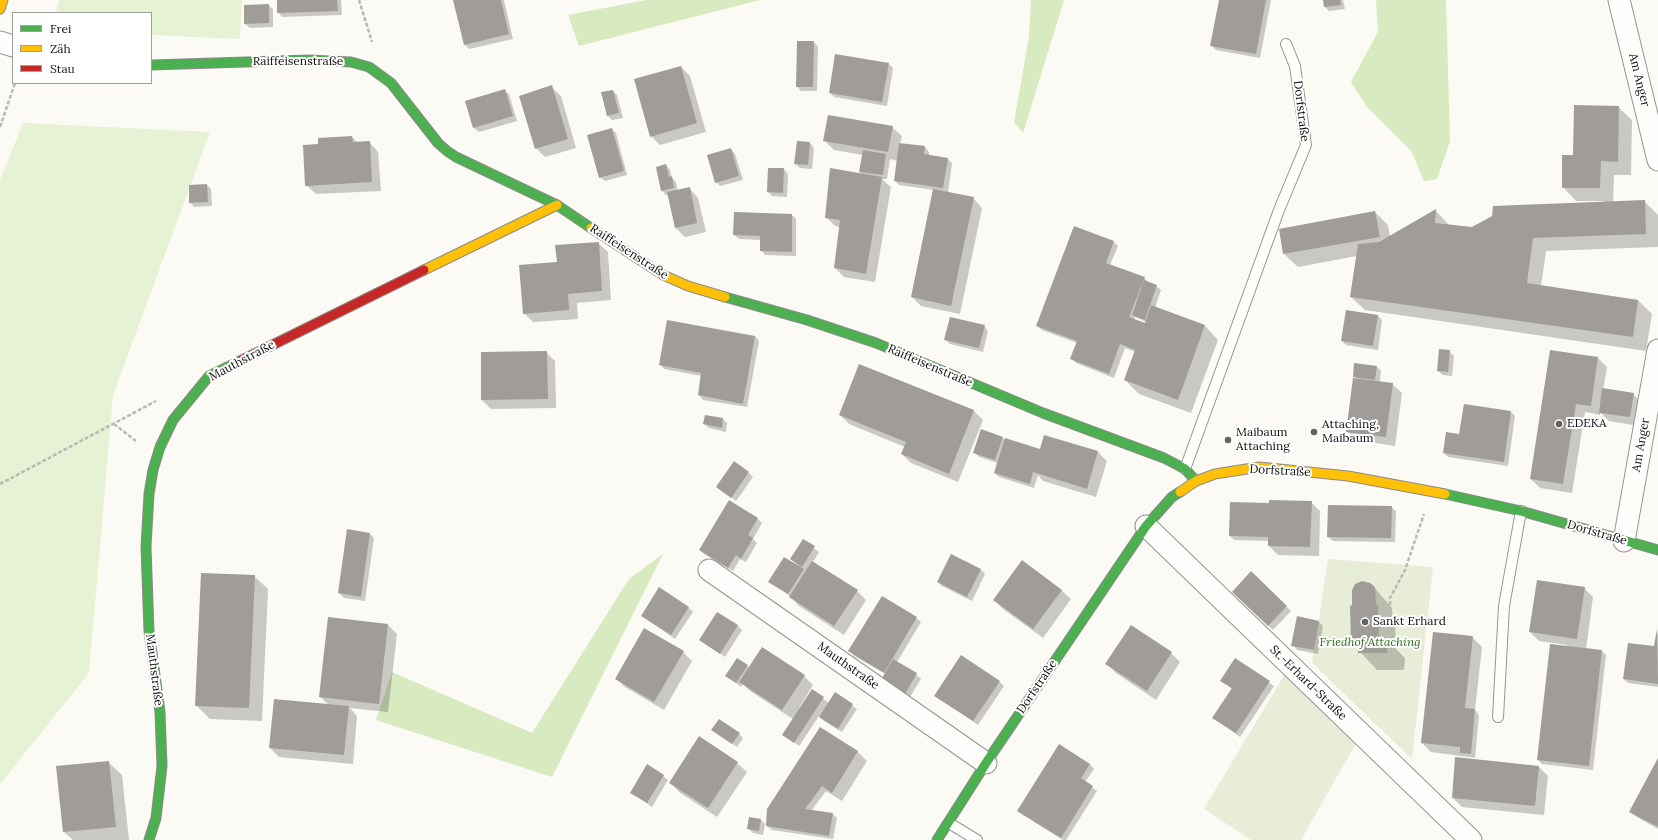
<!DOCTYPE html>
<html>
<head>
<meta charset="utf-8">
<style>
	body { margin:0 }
	#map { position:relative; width:1658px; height:840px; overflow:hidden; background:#fcfaf4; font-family:Lora,serif }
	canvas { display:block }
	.legend { position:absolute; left:12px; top:12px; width:140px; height:72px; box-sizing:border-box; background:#fff; border:1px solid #9f9f9f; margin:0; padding:5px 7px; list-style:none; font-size:12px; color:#0f0f0f }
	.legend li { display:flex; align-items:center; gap:8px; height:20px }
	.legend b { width:20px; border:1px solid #9f9f9f }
</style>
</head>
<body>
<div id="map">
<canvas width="1658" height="840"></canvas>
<ul class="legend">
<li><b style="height:5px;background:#4caf50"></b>Frei</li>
<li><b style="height:5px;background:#ffc107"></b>Zäh</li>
<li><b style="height:5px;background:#c62828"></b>Stau</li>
</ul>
</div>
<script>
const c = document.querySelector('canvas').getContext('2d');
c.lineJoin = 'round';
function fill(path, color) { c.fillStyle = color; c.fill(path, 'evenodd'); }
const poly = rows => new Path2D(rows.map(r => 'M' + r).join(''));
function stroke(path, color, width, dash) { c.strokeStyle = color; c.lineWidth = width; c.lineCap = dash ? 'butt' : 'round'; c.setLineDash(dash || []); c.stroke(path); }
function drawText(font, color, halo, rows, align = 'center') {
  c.font = font + ' Lora,serif'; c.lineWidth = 4; c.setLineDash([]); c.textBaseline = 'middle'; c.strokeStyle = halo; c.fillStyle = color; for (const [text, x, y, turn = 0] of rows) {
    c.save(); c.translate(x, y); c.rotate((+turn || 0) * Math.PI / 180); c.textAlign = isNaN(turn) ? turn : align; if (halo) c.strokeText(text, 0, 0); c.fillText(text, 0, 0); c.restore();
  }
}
fill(poly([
	[59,0,242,0,240,39,151,35,151,13,56,13],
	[23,123,210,132,113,395,89,673,0,784,0,180]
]), '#e6f2d3');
fill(poly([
	[646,0,760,0,579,46,568,15],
	[1031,0,1064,0,1023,133,1014,122,1029,37],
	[1376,0,1446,0,1450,141,1437,179,1424,181,1412,152,1367,107,1351,82,1378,32],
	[663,554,552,777,376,720,392,672,532,733,629,579]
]), '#d7eac0');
fill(poly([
	[1328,559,1433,567,1412,759,1312,663],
	[1288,669,1358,740,1301,840,1251,840,1204,809]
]), '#e8edd7');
fill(poly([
	[278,0,341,0,342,15,282,17,278,12],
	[454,0,504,0,513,39,469,49,465,45],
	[1220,0,1271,0,1260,58,1216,50,1211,45],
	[1324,0,1343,0,1345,9,1329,11,1325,7],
	[268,5,273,9,273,27,250,28,245,24],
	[814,42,818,47,817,91,801,91,797,86],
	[889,64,893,68,887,106,834,97,830,93],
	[681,67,690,76,706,132,660,145,651,136],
	[551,87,561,96,576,148,545,157,536,148],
	[504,90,509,94,517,121,479,132,474,128,466,101],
	[613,91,617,95,623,118,612,120,608,116],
	[1618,107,1632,120,1631,175,1614,175,1613,202,1644,201,1658,215,1658,247,1546,251,1541,286,1638,300,1652,314,1646,351,1365,310,1351,297,1357,256,1298,267,1284,254,1375,212,1388,225,1390,237,1436,211,1449,225,1472,228,1604,203,1604,201,1576,201,1563,187],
	[892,127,902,136,900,144,925,147,929,152,929,156,948,159,952,163,948,193,973,198,982,208,960,314,921,306,912,297,934,190,899,185,895,181,898,161,890,159,887,179,882,179,891,187,875,282,844,277,835,268,840,227,835,226,826,217,864,175,860,172,863,155,834,150,825,141],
	[611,129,616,133,627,175,605,181,600,177],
	[352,137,358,143,369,142,378,152,381,191,316,194,306,185,319,145],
	[810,143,814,148,812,169,800,168,795,163],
	[731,149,735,154,743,180,720,186,716,182],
	[666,165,670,170,672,178,676,182,678,191,689,188,698,198,706,232,685,237,676,228,668,195,666,195,662,191],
	[768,169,784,169,788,174,787,197,772,196,768,192],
	[207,185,211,189,212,206,194,207,190,202],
	[735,213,792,215,796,219,796,256,765,255,761,250,761,240,739,239,734,235],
	[1114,242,1118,246,1110,265,1144,278,1149,283,1156,286,1161,290,1155,308,1205,326,1218,340,1191,413,1139,394,1125,380,1135,352,1125,348,1114,378,1076,363,1072,359,1077,343,1042,330,1037,326],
	[1135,317,1146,322,1145,324,1134,320],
	[598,243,608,252,611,300,577,303,578,319,533,322,524,313,558,263],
	[1378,316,1382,320,1378,350,1346,345,1342,341],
	[984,326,988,331,983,352,950,344,945,339],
	[755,336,759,341,747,407,703,400,699,395,702,376,664,369,660,365],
	[1449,351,1454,356,1452,376,1443,375,1438,371],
	[546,352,555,361,556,408,491,409,482,400],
	[1598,358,1607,367,1603,390,1633,394,1642,403,1639,426,1609,421,1600,412,1600,415,1585,412,1572,493,1540,488,1531,479],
	[860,365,974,411,983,420,958,482,911,463,902,454,905,447,849,424,840,415],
	[1377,367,1381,371,1380,382,1392,384,1402,393,1395,446,1356,440,1347,431,1357,379,1354,376],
	[1511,412,1515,416,1508,466,1448,457,1444,453,1460,435],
	[723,419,727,423,726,432,709,428,704,424],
	[1003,438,1005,440,1041,450,1098,452,1107,461,1096,497,1043,481,1038,475,1034,488,999,477,995,473,998,463,979,457,975,453],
	[749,473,753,477,736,501,717,487],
	[1311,502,1320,511,1319,556,1278,555,1269,546,1269,541,1234,540,1230,536,1268,504],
	[1391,507,1396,511,1395,542,1333,541,1328,537],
	[758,519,762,523,753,539,757,543,746,562,740,559,733,571,704,554,700,550],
	[369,533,374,538,365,601,344,598,339,593],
	[803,540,819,552,813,562,857,591,866,600,844,635,799,606,790,596,770,582,797,565,791,559],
	[951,555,981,570,985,574,972,601,942,586,938,582],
	[1251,573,1291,611,1273,630,1233,592],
	[254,576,268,589,262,721,210,719,196,705],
	[1373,586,1392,608,1393,621,1395,623,1396,649,1405,658,1404,670,1377,670,1352,643,1353,607],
	[1584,588,1593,597,1586,649,1602,651,1606,655,1593,770,1542,764,1538,760,1567,645,1539,641,1530,632],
	[1061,590,1071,599,1043,638,1003,609,994,600],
	[689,608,693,612,675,639,642,616],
	[916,618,921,622,897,662,916,674,921,679,910,697,887,684,886,674,854,656,850,651],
	[1318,621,1323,626,1318,654,1297,650,1293,645],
	[388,625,397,634,388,712,350,708,357,716,353,764,279,757,270,748,329,705,320,697],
	[738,626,742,630,725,657,701,640],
	[644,629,683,652,692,661,664,710,625,687,616,678],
	[1658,630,1658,687,1628,683,1624,679,1655,647],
	[1472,637,1482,647,1475,710,1479,715,1475,758,1431,752,1422,743],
	[1171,653,1180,662,1156,700,1116,673,1107,664],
	[1235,660,1274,686,1240,737,1213,718,1232,689,1221,681],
	[747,666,750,668,804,676,813,685,799,708,800,709,812,691,829,703,835,694,857,709,842,732,824,721,819,716,799,746,783,734,793,719,750,691,743,684,741,687,727,676],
	[999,681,1004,686,978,725,936,696],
	[820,728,858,752,867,761,842,801,826,791,811,811,833,814,837,818,833,839,772,830,767,826],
	[712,730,739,734,743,738,737,747],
	[1658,760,1658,829,1635,816,1631,812],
	[108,762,122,775,129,840,73,840,64,832],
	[737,763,747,772,717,817,679,792,670,782],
	[1090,764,1094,769,1085,782,1097,791,1066,840,1063,840,1023,815,1019,811],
	[1539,767,1548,776,1544,815,1462,807,1453,798],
	[663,776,668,780,652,807,631,792],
	[750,818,761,820,765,824,763,835,753,833,748,828]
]), '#0003');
fill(poly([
	[277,0,337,0,338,11,277,13],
	[453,0,501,0,509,34,464,45],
	[1219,0,1266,0,1256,54,1210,46],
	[1323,0,1340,0,1341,5,1324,7],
	[269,4,269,23,244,24,244,5],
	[797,41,814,41,813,87,796,87],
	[835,54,889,63,882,102,829,93],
	[681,66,697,123,650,137,634,79],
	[552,85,568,139,535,149,519,96],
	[505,89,513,116,473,128,465,101],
	[613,90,619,113,607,116,601,92],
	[1574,105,1619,106,1618,162,1601,161,1600,188,1562,188,1562,155,1573,155],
	[828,115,893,126,888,152,823,141],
	[612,128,624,171,599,178,587,135],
	[352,136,353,142,370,141,372,182,305,186,303,145,318,144,318,138],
	[797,141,810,142,808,165,794,164],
	[899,143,925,146,924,154,948,158,943,188,894,181],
	[731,148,739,176,715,183,707,155],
	[863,150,886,154,883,175,859,172],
	[666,164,669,177,672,176,674,188,661,191,656,167],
	[768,168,784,168,783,193,767,192],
	[830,168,882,177,866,274,834,268,840,220,825,218],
	[207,184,208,202,189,203,189,185],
	[690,187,697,223,675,228,667,192],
	[933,189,974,197,951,306,911,297],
	[1645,200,1646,234,1533,238,1527,283,1638,300,1633,337,1350,297,1358,244,1379,242,1436,209,1435,223,1472,227,1492,216,1493,206],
	[1375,211,1380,237,1283,254,1279,229],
	[734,212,792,214,792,252,760,251,760,236,733,235],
	[1074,226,1114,241,1106,263,1145,277,1129,317,1145,323,1151,305,1205,325,1178,400,1124,380,1135,350,1120,344,1109,374,1070,359,1077,341,1036,326],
	[599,242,602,291,568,294,569,310,523,314,519,265,557,262,555,245],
	[1144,280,1157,285,1145,320,1132,315],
	[1346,310,1378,315,1373,346,1341,341],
	[950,317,985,325,979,348,944,340],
	[667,320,755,336,743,404,698,395,701,373,659,365],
	[1439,349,1450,350,1448,372,1437,371],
	[1550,350,1598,357,1591,406,1576,404,1563,484,1530,479],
	[547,351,548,399,481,400,481,352],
	[1354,363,1377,366,1375,380,1353,377],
	[859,364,974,410,949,474,901,454,906,442,839,415],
	[1353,378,1393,383,1386,437,1346,432],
	[1602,388,1634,393,1630,417,1599,413],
	[1464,404,1511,411,1504,462,1443,453,1446,432,1459,434],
	[705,415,723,418,722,428,703,424],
	[981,429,1003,437,995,460,973,453],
	[1044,435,1098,451,1087,489,1033,472,1030,484,994,473,1005,438,1040,449],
	[734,461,749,472,731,498,716,487],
	[729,500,758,518,748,535,753,538,741,559,736,555,728,568,699,550],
	[1269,500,1312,501,1310,547,1268,546,1268,537,1229,536,1230,502,1269,503],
	[1328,505,1392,506,1391,538,1327,537],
	[347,529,370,533,361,597,338,593],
	[803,539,815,546,802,567,790,559],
	[951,554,981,569,967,597,937,582],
	[784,557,804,569,788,594,768,582],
	[1022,560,1062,590,1033,629,993,600],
	[812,561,858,590,834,626,789,597],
	[1251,571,1287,606,1268,626,1232,592],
	[201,573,255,575,249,708,195,706],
	[1537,580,1585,587,1577,639,1529,632],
	[1362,581,1370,583,1375,587,1376,605,1378,605,1379,639,1388,639,1387,653,1358,653,1358,643,1351,644,1350,605,1352,606,1352,590,1355,584],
	[659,587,689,607,671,635,641,616],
	[882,596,917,617,884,673,848,651],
	[717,612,738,625,720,654,699,640],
	[1297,616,1319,621,1314,650,1291,646],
	[328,617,388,624,379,704,319,697],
	[1131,625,1172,652,1147,691,1105,664],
	[644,628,684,651,654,702,615,679],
	[1657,629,1658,684,1623,679,1628,643,1654,646],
	[1433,632,1473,636,1465,708,1475,709,1471,754,1460,753,1460,747,1421,743],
	[1550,644,1602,650,1589,766,1537,760],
	[762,647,805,675,782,710,739,682],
	[961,655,1000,681,973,721,934,696],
	[737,658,748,665,736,683,725,676],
	[1235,658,1270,681,1236,733,1212,718,1232,688,1220,681],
	[893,659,917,673,905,694,881,680],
	[812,689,824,697,794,743,782,735],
	[835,692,853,704,838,729,819,717],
	[274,699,349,706,344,755,269,748],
	[719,719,740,733,732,744,711,730],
	[820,727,858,751,832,793,822,786,805,809,833,813,829,836,766,826,767,809],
	[699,736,738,762,708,808,669,783],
	[1059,744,1090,764,1081,778,1093,786,1061,838,1017,811],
	[1455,757,1539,766,1535,806,1452,798],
	[1658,758,1658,827,1629,812],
	[109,761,116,827,63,832,56,766],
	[647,764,664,775,647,803,630,793],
	[749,817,761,819,759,831,747,829]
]), '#a09d99');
const lane = poly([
	[1185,469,1279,210,1306,145,1295,66,1286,44],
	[1498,717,1504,606,1521,511],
	[949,823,977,840]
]);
const street = poly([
	[1619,0,1658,160],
	[0,42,13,46],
	[1146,526,1471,840],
	[1624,541,1658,350],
	[709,570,986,763]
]);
const fast = poly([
	[151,65,309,60,351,62,369,67,391,83,438,143,447,151,456,157,557,205,591,228],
	[725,297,807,320,876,343,1043,413,1164,458,1185,469,1196,481],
	[1445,494,1521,511,1658,550],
	[149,840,156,818,162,766,160,712,149,631,146,547,149,494,153,470,160,447,173,420,209,376,242,360],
	[937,840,986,763,1146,526,1172,497,1180,492]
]);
const slow = poly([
	[0,9,3,0],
	[591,228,663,275,688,286,725,297],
	[424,270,557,205],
	[1180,492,1196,481,1215,474,1259,467,1348,476,1445,494]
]);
const jam = poly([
	[242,360,424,270]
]);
stroke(lane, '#969592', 12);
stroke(street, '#969592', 23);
stroke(fast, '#8c8b89', 11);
stroke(slow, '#8c8b89', 11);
stroke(jam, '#8c8b89', 11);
stroke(poly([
	[359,0,372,42],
	[41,13,41,12],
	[0,127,15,83],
	[114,424,136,441],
	[0,484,156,401],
	[1390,659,1390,598,1405,570,1424,514]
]), '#b9b9b8', 2.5, [4, 2]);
stroke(lane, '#fffefd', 10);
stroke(street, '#fffefd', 21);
stroke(fast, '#4caf50', 9);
stroke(slow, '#ffc107', 9);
stroke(jam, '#c62828', 9);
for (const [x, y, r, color] of [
	[1559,424,4,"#62615f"],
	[1314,432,4,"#62615f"],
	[1228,440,4,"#62615f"],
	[1365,622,4,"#62615f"]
]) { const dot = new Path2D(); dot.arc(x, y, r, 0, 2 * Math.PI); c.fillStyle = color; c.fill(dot); stroke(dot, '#fff', 1.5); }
drawText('12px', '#0f0f0f', '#fff', [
	["Raiffeisenstraße",298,62],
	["Am Anger",1639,80,76],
	["Dorfstraße",1301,111,83],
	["Raiffeisenstraße",629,252,33],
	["Mauthstraße",242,361,-28],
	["Raiffeisenstraße",930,366,23],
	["Am Anger",1641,445,-80],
	["Dorfstraße",1280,471,3],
	["Dorfstraße",1597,533,16],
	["Mauthstraße",848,666,35],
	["Mauthstraße",154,670,83],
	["St.-Erhard-Straße",1308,683,44],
	["Dorfstraße",1037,687,-56]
]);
drawText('12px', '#0f0f0f', '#fff', [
	["EDEKA",1567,424],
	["Attaching,",1322,425],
	["Maibaum",1322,439],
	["Maibaum",1236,433],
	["Attaching",1236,447],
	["Sankt Erhard",1373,622]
], 'left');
drawText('italic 12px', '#2e6a1b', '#fff', [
	["Friedhof Attaching",1370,643]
]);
</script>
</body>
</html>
